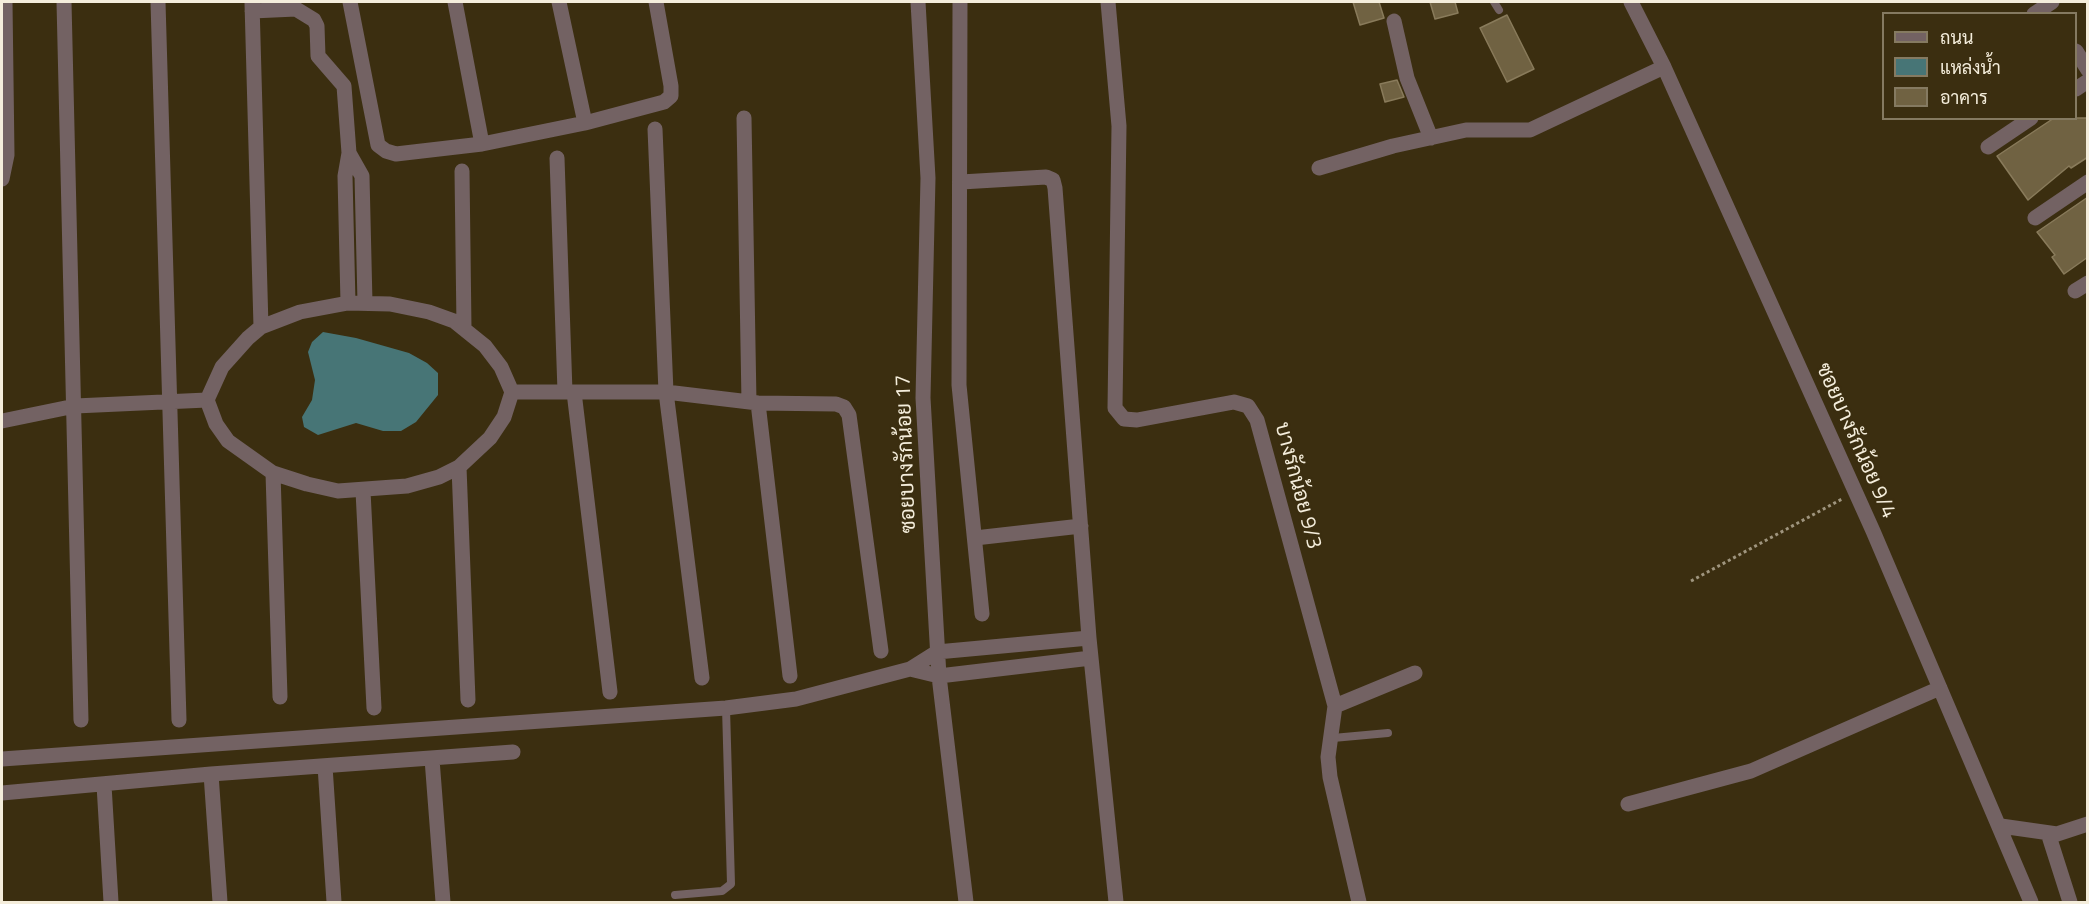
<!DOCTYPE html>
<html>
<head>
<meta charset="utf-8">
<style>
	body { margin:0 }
	#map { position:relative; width:2089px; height:904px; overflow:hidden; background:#3b2e10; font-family:"Titillium Web",Sarabun,sans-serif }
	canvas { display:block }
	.frame { position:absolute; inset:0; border:3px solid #f4eddb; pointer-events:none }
	.legend { position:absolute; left:1882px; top:12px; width:195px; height:108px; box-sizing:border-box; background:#3b2e10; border:2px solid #857a61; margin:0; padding:8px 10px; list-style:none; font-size:18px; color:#f4eddb }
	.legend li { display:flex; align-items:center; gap:12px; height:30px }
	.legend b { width:30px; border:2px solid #857a61 }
</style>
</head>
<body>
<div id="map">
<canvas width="2089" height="904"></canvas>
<div class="frame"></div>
<ul class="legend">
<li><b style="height:8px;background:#736263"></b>ถนน</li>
<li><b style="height:16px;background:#477576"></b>แหล่งน้ำ</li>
<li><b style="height:16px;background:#706242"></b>อาคาร</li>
</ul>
</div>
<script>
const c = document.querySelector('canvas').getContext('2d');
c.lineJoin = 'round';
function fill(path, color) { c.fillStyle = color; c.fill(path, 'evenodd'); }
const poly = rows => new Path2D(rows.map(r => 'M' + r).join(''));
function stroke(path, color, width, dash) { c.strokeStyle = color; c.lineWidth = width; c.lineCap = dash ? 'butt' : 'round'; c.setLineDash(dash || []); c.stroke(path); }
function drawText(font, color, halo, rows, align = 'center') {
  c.font = font + ' "Titillium Web",Sarabun,sans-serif'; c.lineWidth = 4.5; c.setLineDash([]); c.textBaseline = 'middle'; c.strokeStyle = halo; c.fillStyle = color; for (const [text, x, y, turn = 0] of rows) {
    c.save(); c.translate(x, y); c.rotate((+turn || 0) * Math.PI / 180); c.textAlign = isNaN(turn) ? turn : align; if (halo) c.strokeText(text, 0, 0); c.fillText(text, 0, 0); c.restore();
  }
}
fill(poly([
	[323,332,356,338,409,353,427,363,438,373,438,395,416,422,401,431,383,431,356,423,318,435,304,427,302,417,312,400,315,380,308,352,312,342]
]), '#477576');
const building = poly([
	[1353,2,1379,2,1384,18,1360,25,1353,2],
	[1430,2,1455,2,1458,13,1435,19,1430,2],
	[1507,15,1534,69,1507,82,1480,28,1507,15],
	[1397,80,1404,97,1385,102,1380,84,1397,80],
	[2054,118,2088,118,2088,157,2071,168,2069,166,2028,200,1997,156,2054,118],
	[2088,197,2088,257,2064,274,2052,257,2055,255,2037,232,2088,197]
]);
fill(building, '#706242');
stroke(building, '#897b5b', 1.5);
stroke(poly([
	[1691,581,1842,499]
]), '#9f957e', 3, [3, 3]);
stroke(poly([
	[1494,2,1499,10],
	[1333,738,1388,733],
	[675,895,722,891,731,884,726,708]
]), '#736263', 8);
stroke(poly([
	[64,2,81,720],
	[158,2,179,720],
	[350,2,378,145,386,151,396,154,482,144,585,123,664,102,671,96,671,86,656,2],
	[455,2,482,144],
	[559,2,585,123],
	[918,2,928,178,923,398,939,676,966,902],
	[960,2,959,385,982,614],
	[1108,2,1119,126,1115,408,1124,419,1137,420,1234,402,1248,406,1257,420,1335,706,1328,757,1330,777,1359,902],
	[1631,2,1664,67,1873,531,2031,902],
	[252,3,261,327],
	[252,11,296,9,314,20,317,26,318,56,344,86,349,153,345,176,348,303],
	[2034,14,2052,2],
	[1394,21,1407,78,1431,138],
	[2076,51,2088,70],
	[2076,89,2088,81],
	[744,118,749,402],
	[655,129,666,392,702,678],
	[1988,147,2031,118],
	[349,153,362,176,365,303],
	[557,158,565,392],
	[1319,168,1393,146,1466,130,1530,130,1664,67],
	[462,171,464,328],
	[2,179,7,155,5,2],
	[961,182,1046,177,1053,180,1055,188,1089,638,1116,902],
	[2035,218,2088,182],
	[2075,291,2088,283],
	[348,303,390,304,429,312,454,321,485,346,501,367,512,392,504,417,490,438,459,467,439,477,407,486,338,491,307,484,273,473,228,441,216,424,207,400,222,367,248,338,261,327,300,312,348,303],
	[512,392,666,392,758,403,836,404,844,407,849,415,881,651],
	[574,392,610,692],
	[758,403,790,676],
	[2,421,75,406,207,400],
	[459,467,468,700],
	[273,473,280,697],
	[363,491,374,708],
	[975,538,1081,526],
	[910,669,939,676,1091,658],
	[1335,706,1415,673],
	[2,759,726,708,796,699,910,669,937,652,1089,638],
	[432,759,443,902],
	[325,766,334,902],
	[211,774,220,902],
	[104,785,111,902],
	[2,793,211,774,513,752],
	[1628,804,1751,771,1940,688],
	[2001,826,2057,834,2088,824],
	[2048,833,2070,902]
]), '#736263', 15);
drawText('21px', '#f4eddb', '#3b2e10', [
	["ซอยบางรักน้อย 9/4",1855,441,66],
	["ซอยบางรักน้อย 17",907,454,-92],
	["บางรักน้อย 9/3",1297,486,75]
]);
</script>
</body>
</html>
